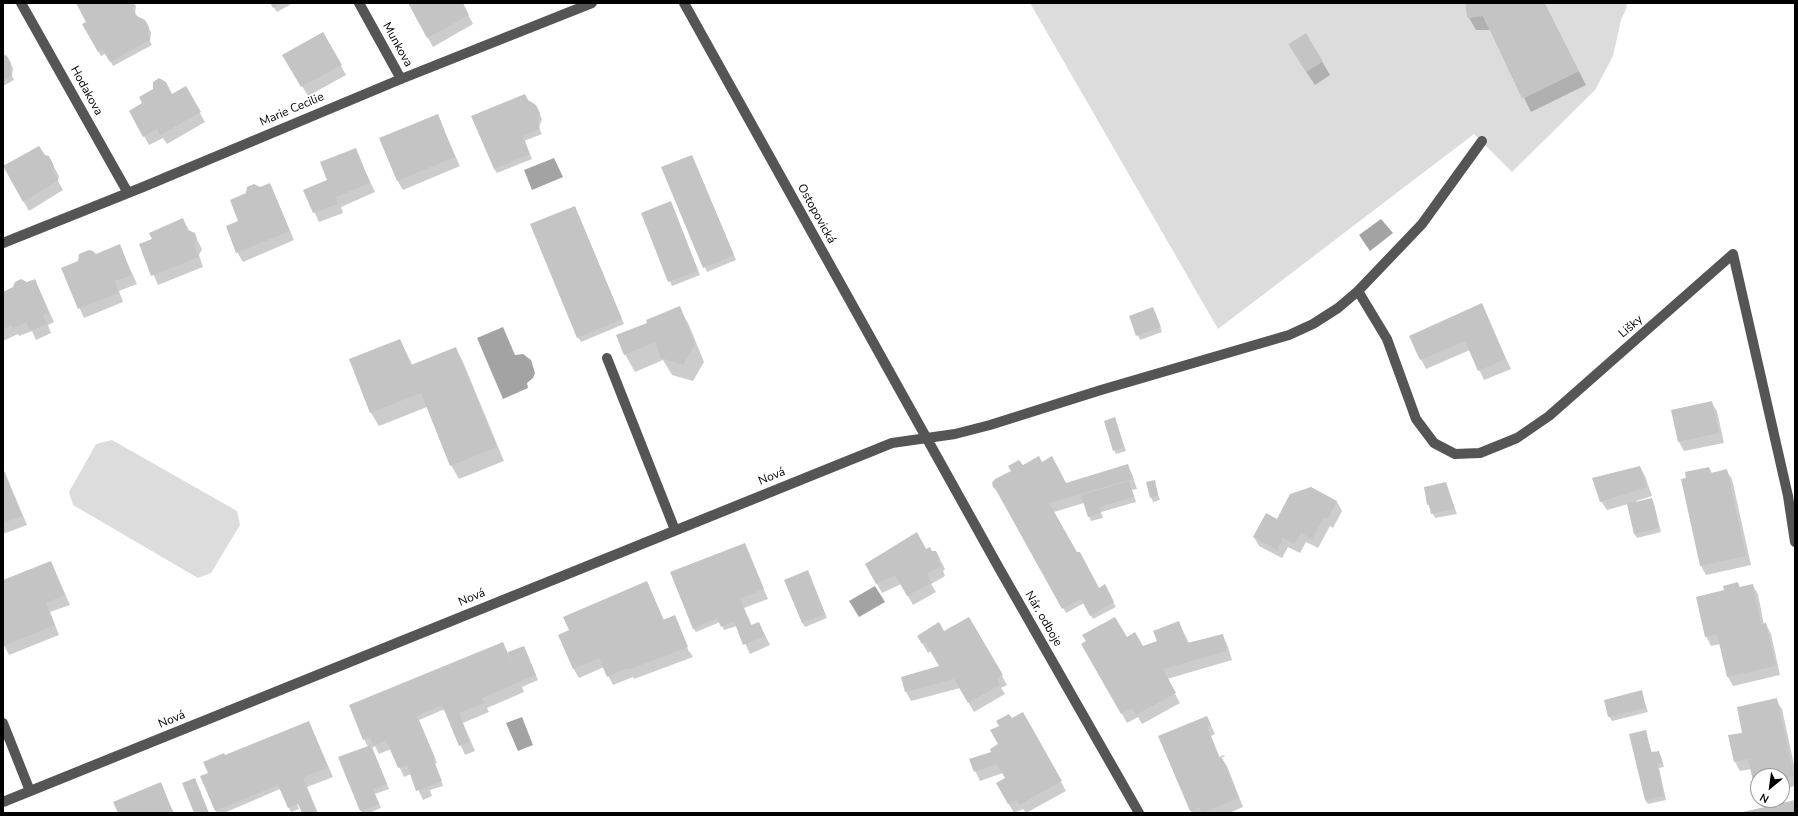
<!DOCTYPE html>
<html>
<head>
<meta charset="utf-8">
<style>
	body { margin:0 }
	#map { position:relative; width:1798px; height:816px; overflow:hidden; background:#fff; font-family:"Nunito Sans",sans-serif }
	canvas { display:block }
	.frame { position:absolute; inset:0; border:4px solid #000; pointer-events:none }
	.north { position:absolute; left:1750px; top:768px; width:40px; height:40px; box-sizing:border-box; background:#fff; border:1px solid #999; border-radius:50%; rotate:209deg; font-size:11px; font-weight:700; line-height:16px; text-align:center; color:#000 }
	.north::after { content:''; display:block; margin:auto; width:14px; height:18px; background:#000; clip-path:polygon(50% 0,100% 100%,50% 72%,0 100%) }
</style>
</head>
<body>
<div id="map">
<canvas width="1798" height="816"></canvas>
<div class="frame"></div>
<div class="north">N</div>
</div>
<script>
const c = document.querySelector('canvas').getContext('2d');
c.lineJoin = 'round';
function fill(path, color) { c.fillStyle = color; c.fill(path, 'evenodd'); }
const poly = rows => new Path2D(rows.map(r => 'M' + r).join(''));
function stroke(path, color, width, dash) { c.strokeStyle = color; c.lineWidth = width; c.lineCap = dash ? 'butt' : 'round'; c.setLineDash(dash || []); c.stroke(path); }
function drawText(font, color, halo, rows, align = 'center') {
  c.font = font + ' "Nunito Sans",sans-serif'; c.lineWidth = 3; c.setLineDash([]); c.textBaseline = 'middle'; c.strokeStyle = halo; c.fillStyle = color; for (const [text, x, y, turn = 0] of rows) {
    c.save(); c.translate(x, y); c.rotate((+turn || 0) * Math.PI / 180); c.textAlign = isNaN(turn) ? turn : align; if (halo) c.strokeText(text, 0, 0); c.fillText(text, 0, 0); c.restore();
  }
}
fill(poly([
	[1030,3,1465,3,1467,17,1483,16,1522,99,1579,71,1545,3,1626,3,1627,7,1621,20,1613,56,1595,90,1512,172,1474,134,1218,329],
	[1306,33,1323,61,1306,72,1288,44],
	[112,440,237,511,240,525,211,573,198,578,73,505,69,492,96,444]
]), '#dcdcdc');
fill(poly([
	[554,158,563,177,532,190,524,170],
	[1381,219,1393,233,1370,251,1359,235],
	[503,327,515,355,523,354,531,360,535,373,533,378,527,383,528,388,503,399,477,338],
	[875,586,885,602,859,617,849,601],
	[522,717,533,745,518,751,506,723]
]), '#a3a3a3');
fill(poly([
	[77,3,134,3,136,6,135,15,144,21,151,32,150,42,152,45,113,66,106,53,101,56,83,25,88,22],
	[271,3,293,3,277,12],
	[409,3,462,3,473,24,433,47],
	[1466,3,1544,3,1586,85,1531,112,1491,30,1476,30,1468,16],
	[323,33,346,75,308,96,284,56],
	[1306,34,1330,75,1315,85,1297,58],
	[3,56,6,57,13,68,12,76,14,80,3,86],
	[186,88,205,122,167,144,163,138,149,145,130,111,144,104,154,90,172,96],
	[528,101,538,111,542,119,539,128,542,134,524,141,532,159,497,173,494,169],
	[437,115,460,166,403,190,397,180],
	[355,149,375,192,341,207,343,213,319,222,304,190,328,180],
	[44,156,49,157,54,167,59,176,58,181,63,190,29,211,4,166],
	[692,156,736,260,707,272,663,168],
	[270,184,294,240,243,262,237,252,240,222,260,188],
	[575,207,624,324,581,342,578,337],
	[673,207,700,275,672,286,642,214],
	[183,220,190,232,194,234,202,249,199,255,203,267,158,285,140,244,153,239],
	[119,245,137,284,119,291,123,302,84,318,62,268],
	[35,280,54,322,48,325,51,333,36,340,32,331,19,336,18,334,3,341,3,293],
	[1481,305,1511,369,1484,380,1470,350,1426,369,1410,337],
	[679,307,689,325,704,362,693,381,672,375,663,360,635,372,625,354,648,323],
	[1155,313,1162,332,1140,340,1130,316],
	[400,340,413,366,456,349,463,362,504,461,459,479,451,465,427,407,379,426,371,413,350,360],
	[1711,402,1717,411,1724,443,1684,451,1679,442],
	[1115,419,1126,451,1116,454,1114,450],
	[1042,463,1066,484,1127,465,1132,474,1137,489,1132,490,1136,502,1101,512,1103,518,1091,521,1084,503,1054,512,1077,554,1099,589,1104,586,1116,607,1093,619,1084,603,1066,613,1003,499,994,487,1022,466],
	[1640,467,1645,476,1652,496,1636,501,1637,503,1652,499,1654,504,1661,532,1637,538,1634,533,1628,504,1607,510,1601,501],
	[3,468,27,525,3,534],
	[1709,468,1712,473,1726,470,1732,479,1751,565,1706,575,1701,566,1683,480],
	[1154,481,1160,500,1153,502,1151,497],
	[1445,483,1457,514,1435,518,1428,504],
	[1311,488,1337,502,1342,511,1333,528,1330,526,1318,548,1306,542,1300,553,1288,547,1282,558,1259,546,1254,537,1278,521],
	[744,544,768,599,744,608,752,626,759,623,770,645,750,654,737,626,724,630,720,622,696,632,693,628],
	[926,550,936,552,945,569,943,571,945,576,931,584,936,592,913,605,901,584,882,593,866,564],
	[51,562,70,605,50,612,59,635,9,655,3,643,3,582],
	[810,576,827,618,805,627,802,622],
	[647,582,664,620,674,616,679,624,678,624,689,652,690,652,693,657,634,679,633,677,613,685,604,667,579,678,573,668],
	[1738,583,1740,588,1752,585,1758,594,1764,625,1766,624,1771,634,1780,675,1733,686,1728,677,1720,644,1711,646,1706,636,1725,591],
	[969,618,1007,685,1001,688,1005,694,974,712,960,688,911,701,906,692,902,678,940,667,931,651,928,653,918,636,944,633],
	[1179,623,1189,643,1222,635,1227,644,1232,660,1167,679,1180,703,1142,724,1138,717,1127,723,1082,644,1126,638,1143,648,1158,642],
	[503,643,508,653,524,647,538,680,522,687,524,692,487,708,489,712,463,723,475,751,465,755,445,709,419,720,437,763,435,764,443,786,430,790,432,796,423,800,411,774,404,777,391,749,379,754,375,746,372,748,389,789,375,794,381,808,369,813,362,813,339,758,368,747,364,739],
	[1641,691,1648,712,1612,721,1609,716],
	[1776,700,1782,709,1795,769,1795,786,1782,789,1782,776,1758,776,1758,790,1755,784,1751,769,1740,771,1735,762,1729,736,1743,733],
	[1023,713,1066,791,1026,813,1023,809,1014,813,997,783,1006,778,1003,773,980,781,970,760,993,752],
	[1207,717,1215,734,1211,736,1220,758,1221,757,1227,766,1243,807,1229,813,1192,813,1191,810],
	[309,722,333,777,307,787,318,813,304,813,272,741,299,809,291,812,280,789,224,813,217,813,202,777,210,774,225,757],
	[1645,731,1652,753,1658,752,1661,756,1664,767,1659,768,1666,800,1648,804,1645,800],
	[160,783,174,813,119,813]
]), '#0003');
fill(poly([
	[76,3,134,3,133,10,137,16,145,20,149,27,148,36,150,40,110,62,102,49,98,52,82,24,86,22],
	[270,3,283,3,273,8],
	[408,3,463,3,469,15,427,38],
	[1465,3,1545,3,1579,71,1522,99,1483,16,1469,18,1467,17],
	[323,32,342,65,301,87,282,55],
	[1306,33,1323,61,1306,72,1288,44],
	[3,54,7,56,11,63,10,71,12,75,3,80],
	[159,78,166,82,172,94,186,86,201,112,160,135,157,129,143,137,129,111,142,103,139,97,153,89,153,82],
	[525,94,528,100,536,105,540,113,538,123,540,129,523,136,530,154,494,169,471,116],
	[438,114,455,157,397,181,379,138],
	[39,146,45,155,49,156,54,166,53,171,58,180,23,202,3,166],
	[356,148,370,183,336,197,338,204,313,213,303,190,327,180,320,162],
	[692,155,734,255,703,268,661,167],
	[270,183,290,231,236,253,226,226,238,221,230,200,246,193,247,187,254,184,260,187],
	[671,201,698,271,668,282,641,213],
	[575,206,622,319,577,338,530,224],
	[183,218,188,230,195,233,197,239,194,245,199,257,151,276,139,244,152,239,149,233],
	[120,244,132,275,115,281,119,293,78,309,61,268,78,261,79,254,89,250,93,251,96,254],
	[21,279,27,282,35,279,49,313,43,315,47,324,30,331,26,322,13,328,12,325,3,329,3,292,13,287,15,282],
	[1482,303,1506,359,1478,371,1465,341,1420,360,1409,336],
	[680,306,695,344,683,365,661,358,655,342,624,355,616,335,647,323,646,320],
	[1153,307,1161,327,1136,336,1129,316],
	[400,339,411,365,456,347,497,447,450,466,421,393,370,413,349,359],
	[1712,401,1719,433,1678,442,1671,410],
	[1115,417,1124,447,1113,451,1104,421],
	[1039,456,1042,462,1052,456,1066,483,1128,464,1133,479,1049,503,1077,552,1080,552,1099,588,1105,584,1114,602,1090,616,1081,599,1062,609,996,490,993,487,992,483,995,479,1011,471,1008,466,1019,460,1023,465],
	[1640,466,1647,487,1600,502,1592,478],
	[1709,467,1711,473,1727,469,1746,556,1700,566,1681,479,1686,478,1685,472],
	[3,469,22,516,3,523],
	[1155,480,1158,495,1150,498,1146,482],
	[1129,481,1134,497,1099,507,1101,513,1088,517,1081,495],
	[1446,482,1455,509,1431,514,1429,504,1427,505,1424,487],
	[1311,487,1337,501,1328,519,1324,517,1312,539,1301,533,1294,544,1283,538,1277,550,1253,537,1266,513,1277,519,1290,494],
	[1652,498,1659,528,1634,534,1627,504],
	[917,532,926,549,930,547,932,551,936,551,940,559,938,561,941,566,927,574,932,583,907,596,895,575,876,584,865,564],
	[745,543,764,589,740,599,751,625,759,622,765,636,743,645,734,621,721,627,717,618,693,629,670,572],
	[51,561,65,595,46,603,55,625,3,646,3,580],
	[808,570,825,614,802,623,784,580],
	[647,581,663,620,675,615,688,647,628,670,627,668,607,677,599,658,573,669,558,635,569,630,563,617],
	[1738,582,1739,587,1753,584,1761,624,1766,623,1776,666,1727,677,1717,634,1705,637,1696,597,1724,590,1723,586],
	[969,617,1003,675,997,679,1000,685,968,703,954,679,905,692,901,677,939,666,925,642,922,644,917,636,939,622,944,631],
	[1115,617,1127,637,1135,632,1143,646,1157,641,1153,631,1179,621,1187,643,1223,634,1227,651,1163,669,1176,693,1136,715,1132,708,1121,714,1081,644,1086,641,1082,635],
	[503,642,513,667,508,652,524,646,536,675,482,698,484,703,459,713,470,742,459,746,442,705,417,716,435,758,433,759,442,781,416,791,407,765,398,768,386,740,373,746,370,737,363,740,349,705],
	[1642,690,1646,708,1608,717,1604,700],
	[1777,698,1794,776,1782,779,1782,776,1758,776,1758,784,1754,785,1748,759,1734,762,1728,735,1742,733,1737,707],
	[1023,712,1062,781,1019,805,1017,800,1008,804,996,783,1005,778,997,764,974,772,969,759,991,752,990,749,998,744,990,730,999,726,996,721,1009,714,1012,718],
	[1207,716,1211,725,1207,727,1219,757,1224,755,1225,756,1211,762,1222,758,1239,798,1202,813,1199,808,1190,811,1158,736],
	[309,721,328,767,303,778,317,813,302,813,298,804,288,808,278,785,215,811,200,776,208,773,203,762,224,753,225,755],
	[1646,730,1651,752,1659,751,1662,763,1657,764,1664,796,1645,800,1629,734],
	[371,745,387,784,373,789,379,804,360,811,338,757],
	[195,778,209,813,194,813,182,783],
	[161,782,173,813,118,813,113,802],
	[1795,800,1795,813,1744,813,1743,812]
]), '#c4c4c4');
stroke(poly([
	[21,3,128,193],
	[359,3,401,79],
	[684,3,999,568,1139,813],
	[3,243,143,187,401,79,592,3],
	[1358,291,1387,339,1416,419,1434,443,1455,454,1480,453,1517,438,1549,416,1733,254,1788,496,1795,542],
	[607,358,675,530],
	[3,723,30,791],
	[3,802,892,443,955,434,990,425,1101,390,1289,335,1313,324,1338,308,1358,291,1422,224,1482,141]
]), '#555', 10);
drawText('12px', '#000', '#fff', [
	["Munkova",397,45,61],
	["Hodakova",86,91,61],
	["Marie Cecilie",292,110,-23],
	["Ostopovická",816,214,61],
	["Lišky",1631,327,-41],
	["Nová",772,477,-22],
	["Nová",472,598,-22],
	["Nár. odboje",1043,619,60],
	["Nová",172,720,-22]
]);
</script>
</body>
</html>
